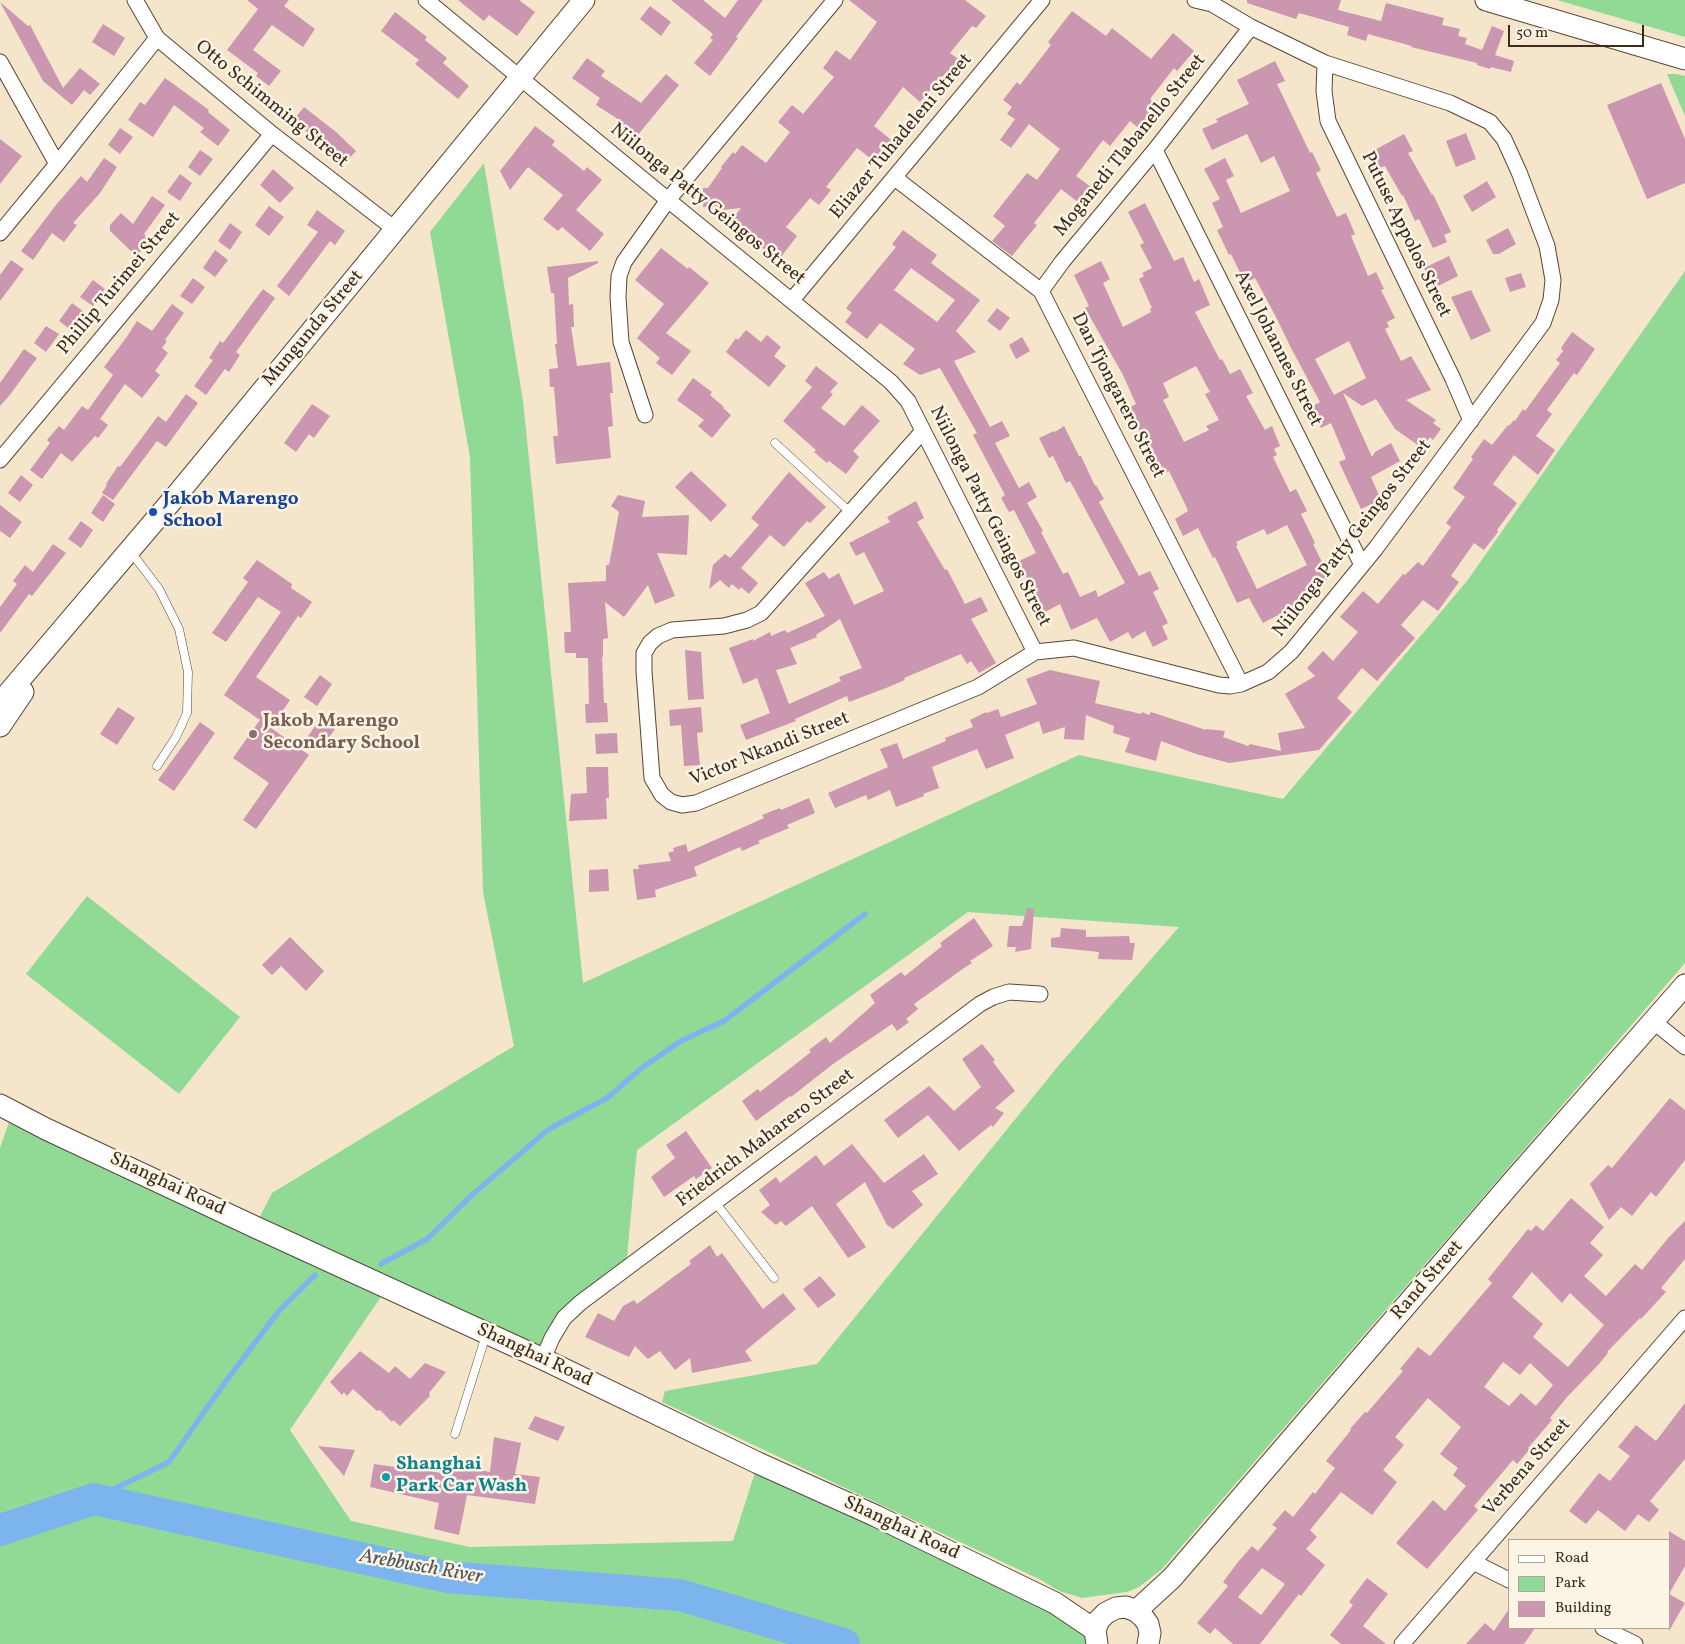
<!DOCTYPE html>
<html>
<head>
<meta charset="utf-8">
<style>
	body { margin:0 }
	#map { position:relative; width:1685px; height:1644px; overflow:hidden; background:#f5e5ca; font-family:Vollkorn,serif }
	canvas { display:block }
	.legend { position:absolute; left:1508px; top:1539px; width:162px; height:90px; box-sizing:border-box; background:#fcf5e5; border:1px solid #afa495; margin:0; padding:6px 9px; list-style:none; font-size:15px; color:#3b2a1e }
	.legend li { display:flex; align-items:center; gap:10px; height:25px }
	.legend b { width:25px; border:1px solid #afa495 }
	.scale { position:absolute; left:1508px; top:25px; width:136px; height:22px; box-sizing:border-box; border:2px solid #3b2a1e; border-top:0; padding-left:6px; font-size:15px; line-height:18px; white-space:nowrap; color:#3b2a1e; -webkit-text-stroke:4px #fcf5e5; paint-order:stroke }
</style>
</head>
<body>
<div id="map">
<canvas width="1685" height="1644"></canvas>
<ul class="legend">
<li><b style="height:6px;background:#fff"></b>Road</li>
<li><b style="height:14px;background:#90da96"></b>Park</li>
<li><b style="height:14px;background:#cb96b0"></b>Building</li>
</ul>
<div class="scale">50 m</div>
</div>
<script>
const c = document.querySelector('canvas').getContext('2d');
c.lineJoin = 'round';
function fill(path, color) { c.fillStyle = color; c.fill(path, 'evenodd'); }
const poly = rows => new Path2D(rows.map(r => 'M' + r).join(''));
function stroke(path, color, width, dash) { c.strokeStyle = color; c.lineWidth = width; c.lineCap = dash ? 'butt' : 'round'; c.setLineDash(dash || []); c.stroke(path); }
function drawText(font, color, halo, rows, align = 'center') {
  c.font = font + ' Vollkorn,serif'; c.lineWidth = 5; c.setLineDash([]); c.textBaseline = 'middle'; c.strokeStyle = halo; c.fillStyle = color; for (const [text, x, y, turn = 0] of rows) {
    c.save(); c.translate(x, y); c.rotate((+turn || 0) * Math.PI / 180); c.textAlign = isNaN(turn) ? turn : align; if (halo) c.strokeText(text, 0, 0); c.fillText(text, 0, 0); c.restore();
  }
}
fill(poly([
	[1557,0,1685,0,1685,37],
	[1667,74,1676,74,1685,76,1685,116],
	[484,163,523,401,583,983,1079,755,1283,799,1467,581,1685,271,1685,963,1162,1569,1139,1587,1127,1592,1082,1598,1059,1591,1043,1581,662,1402,665,1391,817,1364,1059,1065,1179,927,968,912,637,1150,626,1268,580,1303,543,1359,387,1288,290,1430,351,1521,470,1547,733,1541,758,1463,1055,1603,1098,1644,844,1644,680,1595,447,1577,94,1499,0,1530,0,1148,13,1111,255,1226,272,1193,514,1046,483,892,470,457,430,232],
	[87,896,240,1017,179,1094,26,974],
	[93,1501,446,1578,680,1597,834,1644,0,1644,0,1533]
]), '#90da96');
stroke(poly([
	[381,1264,427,1239,473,1194,549,1129,607,1098,643,1067,681,1041,724,1021,865,914],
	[94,1499,169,1462,226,1381,279,1311,315,1275]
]), '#7cb5ed', 5.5);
stroke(poly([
	[0,1530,94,1499,447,1577,680,1595,844,1644]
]), '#7cb5ed', 32);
fill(poly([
	[247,0,289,0,284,6,315,29,303,47,272,25,253,50,281,71,269,86,256,76,258,73,227,50,258,9],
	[458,0,519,0,535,12,517,36,489,15,484,21],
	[671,0,703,0,725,18,738,0,763,0,736,37,738,38,710,76,694,63,713,40,710,38,713,34],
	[849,0,965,0,986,16,976,28,972,26,950,53,961,61,947,79,942,76,920,102,903,87,874,126,895,143,878,164,857,148,826,187,831,190,819,205,810,198,786,227,797,236,781,257,775,252,772,256,731,221,741,208,713,211,712,206,703,207,703,188,708,188,722,168,721,167,733,152,735,154,742,145,766,163,790,132,778,122,792,105,803,114,834,77,823,68,836,50,850,60,877,22],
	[1247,0,1341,0,1338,10,1381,21,1386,3,1444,18,1442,25,1460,29,1458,36,1467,38,1465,44,1482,50,1492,26,1504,31,1495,55,1514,61,1511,72,1491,67,1490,69,1477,65,1477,63,1411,47,1412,46,1368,34,1366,41,1347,35,1349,27,1299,13,1296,19,1247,3],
	[0,2,28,26,30,25,63,88,80,68,100,84,90,95,84,90,72,105,43,81],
	[650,6,671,22,661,36,640,19],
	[1072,11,1106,36,1112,28,1151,59,1173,33,1194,51,1177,71,1174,68,1150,99,1159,106,1141,130,1130,121,1110,146,1103,140,1076,176,1095,190,1083,206,1061,189,1034,223,1037,225,1012,256,992,241,1005,226,993,216,1027,173,1037,180,1060,149,1029,124,1011,148,1000,140,1015,119,1007,114,1012,107,1003,100,1017,82,1020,85,1051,45,1048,42],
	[395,12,427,37,425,40,447,58,443,63,469,86,458,99,415,64,419,60,381,31],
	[103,24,125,38,114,56,92,42],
	[587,58,605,71,601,76,641,103,666,74,679,85,632,142,618,131,624,123,596,105,600,98,572,78],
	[1275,61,1285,81,1277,84,1310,153,1312,152,1321,170,1316,173,1337,217,1346,213,1355,234,1351,236,1368,276,1376,272,1384,289,1381,290,1395,318,1387,322,1389,327,1385,329,1401,361,1411,356,1431,390,1406,400,1436,420,1433,423,1441,429,1433,440,1430,437,1422,448,1395,429,1376,399,1362,406,1343,393,1372,457,1375,452,1391,443,1400,461,1371,477,1381,500,1361,509,1339,462,1346,459,1331,423,1321,428,1311,407,1320,402,1291,348,1276,317,1255,278,1245,283,1231,254,1229,255,1217,230,1223,227,1212,203,1220,199,1204,169,1225,158,1234,176,1226,180,1241,213,1290,191,1274,156,1261,163,1247,134,1212,150,1202,129,1218,122,1216,119,1249,104,1237,80],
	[1349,341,1366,378,1334,395,1315,359],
	[165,78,209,110,208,112,230,130,218,146,200,132,204,128,174,105,153,137,128,120,140,102,145,105],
	[1661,83,1685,139,1685,183,1647,199,1607,105],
	[304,107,336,132,356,151,343,165,327,150,328,149,293,121],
	[535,126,555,141,552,145,584,171,587,167,602,180,576,210,604,234,590,251,562,227,558,231,543,219,563,195,528,167,510,190,500,171],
	[120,128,133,137,120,154,108,145],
	[1466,133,1476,159,1456,167,1446,141],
	[1404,134,1413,151,1408,153,1432,195,1433,194,1451,232,1444,235,1447,242,1433,248,1419,219,1415,221,1403,195,1402,196,1385,166,1379,168,1371,152],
	[0,139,22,156,0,184],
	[200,150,213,159,200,176,188,167],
	[104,158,117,167,100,193,73,223,77,225,64,242,52,233,33,260,21,251,56,205,81,176,87,182],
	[273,169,294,188,280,203,260,185],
	[180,174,192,183,180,201,167,192],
	[1487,181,1496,197,1472,212,1463,196],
	[152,196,165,205,144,234,150,241,139,253,133,253,110,231,110,225,121,213,133,224],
	[1145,203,1174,261,1183,257,1194,282,1199,279,1210,305,1195,312,1220,360,1222,359,1230,374,1240,369,1253,393,1246,396,1265,430,1272,426,1280,446,1274,449,1277,455,1273,457,1290,492,1296,489,1307,511,1301,514,1315,543,1313,544,1330,578,1303,593,1307,600,1263,623,1249,598,1237,603,1215,557,1213,558,1198,528,1183,536,1175,519,1188,511,1186,506,1169,471,1160,476,1151,458,1153,457,1128,408,1136,404,1123,375,1085,308,1089,306,1074,275,1101,261,1110,279,1103,283,1123,327,1151,312,1150,309,1152,308,1139,279,1144,276,1142,273,1152,268,1140,245,1144,243,1128,212],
	[1196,366,1210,392,1205,394,1219,420,1206,426,1209,430,1184,442,1163,400,1169,397,1163,383],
	[1287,525,1307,565,1257,589,1236,546,1238,545,1236,542,1264,529,1267,535],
	[269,206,284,217,269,236,255,225],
	[317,210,345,231,335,245,330,241,289,296,277,286,318,232,307,225],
	[230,223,242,232,230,250,218,241],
	[1508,228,1516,244,1499,254,1493,254,1486,240],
	[903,230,937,255,931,263,980,300,956,331,976,352,954,361,990,427,1002,421,1010,436,995,443,1019,488,1029,482,1037,497,1027,503,1043,531,1041,532,1063,574,1068,572,1080,597,1096,590,1098,597,1125,583,1070,481,1066,483,1053,456,1049,458,1039,438,1054,431,1055,432,1064,426,1079,456,1081,456,1095,486,1096,485,1104,499,1099,502,1139,576,1150,571,1159,589,1153,592,1168,623,1162,626,1168,639,1153,647,1145,631,1132,639,1128,632,1110,642,1097,618,1071,630,1060,604,1043,613,1019,561,1036,553,1014,510,1009,512,1001,498,1005,495,973,435,977,433,940,368,920,375,903,364,915,349,880,323,867,339,845,322,852,313,846,308,896,247,892,244],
	[911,268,955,300,937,322,894,290],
	[661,248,688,269,689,267,709,283,666,333,691,351,672,375,656,363,660,358,637,338,664,304,635,280],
	[215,250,228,260,215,277,203,268],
	[1449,256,1458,276,1438,286,1436,282,1432,284,1424,268],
	[11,260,24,269,0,301,0,275],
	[598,261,598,263,568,278,569,305,573,304,574,327,571,327,577,366,610,362,613,393,610,393,613,426,608,427,611,458,556,464,553,436,558,436,554,387,550,387,549,369,558,368,555,344,557,344,554,293,551,293,547,267],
	[1521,273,1526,287,1510,292,1505,278],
	[193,278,205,287,192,304,180,296],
	[93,280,105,289,93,306,80,297],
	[263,289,275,298,236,352,240,355,229,372,225,369,206,395,194,386,213,360,209,358,220,341,223,343],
	[1471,290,1491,331,1471,340,1451,297],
	[72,303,84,312,71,330,59,321],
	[172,304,184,313,165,340,167,341,162,348,168,353,155,371,160,375,142,398,125,384,100,419,108,425,98,438,95,436,72,462,61,453,42,479,30,470,50,443,47,440,59,426,64,430,82,406,88,410,113,375,104,367,126,338,137,321,152,331],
	[997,308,1010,318,1000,331,987,321],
	[46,326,59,334,46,352,34,343],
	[746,330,761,342,767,335,781,347,774,356,786,366,769,387,726,352,736,338,738,340],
	[1572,332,1595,349,1577,375,1574,373,1547,410,1552,414,1536,436,1555,450,1538,475,1514,455,1493,484,1517,503,1497,530,1498,532,1484,550,1474,543,1451,576,1459,582,1438,611,1423,600,1401,625,1415,638,1377,681,1362,668,1337,698,1352,712,1319,750,1229,763,1196,754,1161,741,1156,761,1125,752,1130,738,1113,733,1114,726,1086,715,1084,740,1064,739,1065,727,1043,734,1039,721,1005,735,1014,758,986,769,977,749,932,767,939,788,923,794,924,796,896,807,890,790,868,800,866,795,835,808,828,793,888,767,880,749,897,743,903,759,946,741,945,738,973,727,970,720,986,712,987,713,998,709,1001,717,1037,704,1026,679,1050,670,1100,681,1095,703,1141,714,1142,712,1149,715,1151,712,1206,730,1206,729,1225,731,1223,737,1248,746,1250,744,1281,751,1278,733,1305,728,1285,694,1315,676,1307,668,1323,651,1333,661,1358,632,1340,617,1363,591,1378,604,1403,574,1405,575,1418,562,1423,566,1451,527,1446,523,1465,497,1453,488,1473,459,1471,457,1484,439,1492,445,1508,425,1509,426,1514,420,1515,421,1523,409,1525,411,1560,363,1556,360,1563,351,1561,348],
	[1022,337,1030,351,1016,359,1009,345],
	[24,349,37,358,9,396,0,406,0,383],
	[816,366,838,383,830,392,833,394,821,408,844,426,862,405,880,421,853,451,859,457,846,474,829,461,827,463,814,452,816,450,783,421,812,387,805,381],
	[693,378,712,392,710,395,724,407,723,408,731,415,712,438,698,426,704,420,677,400],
	[186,394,198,403,166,447,157,441,113,500,102,493,107,485,106,484,118,466,120,467,158,416,166,422],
	[312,404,330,416,314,438,309,434,296,452,284,443],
	[691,471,727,505,711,522,675,487],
	[789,472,826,507,810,523,807,521,784,547,770,535,741,568,758,583,749,594,741,587,739,590,732,584,729,588,720,580,709,589,713,565,725,554,730,558,759,525,751,518],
	[21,475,33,485,20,502,8,493],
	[103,495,115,504,103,522,91,513],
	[618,495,645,501,642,517,689,515,687,555,657,553,675,596,655,604,648,585,624,617,605,602,608,638,603,639,603,657,602,657,604,703,607,703,608,722,586,723,585,704,589,704,588,658,576,658,576,653,565,653,564,632,571,632,568,583,606,581,606,565,609,565,619,512,611,506],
	[916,501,924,518,917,522,945,570,947,569,965,604,981,597,988,611,971,619,996,663,979,673,971,661,967,664,961,654,904,678,905,680,886,688,849,702,847,696,795,719,796,721,746,740,740,725,770,713,757,678,743,684,729,648,753,639,753,641,770,632,771,636,785,630,787,633,825,616,805,583,824,572,829,579,839,573,854,605,884,591,864,552,856,556,849,543,890,522,887,517],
	[840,619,862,668,839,677,841,681,789,704,776,670,797,664,790,648,817,637,816,635],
	[0,505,22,522,10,538,0,531],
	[81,521,93,530,81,548,68,539],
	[53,544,66,553,32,596,29,594,0,633,0,607,17,584,13,581,25,565,33,572],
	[257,560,292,584,291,588,312,602,301,618,298,616,256,677,290,700,271,728,309,755,256,829,243,820,269,783,233,758,260,720,224,695,281,612,258,597,226,642,212,633,248,582,243,578],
	[685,650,701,652,704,699,688,700],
	[320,675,332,684,317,706,304,697],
	[118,707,135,718,117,745,100,734],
	[701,707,703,732,697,733,700,765,684,766,681,725,670,726,669,710],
	[320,719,335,729,321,749,306,739],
	[200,722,215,733,174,791,158,780],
	[617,733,618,753,596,754,595,734],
	[586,767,608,767,609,798,606,798,607,819,569,821,571,794,587,793],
	[809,798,815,813,787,825,789,828,758,841,760,843,742,851,740,847,694,867,697,876,655,890,656,897,637,900,633,869,639,869,638,865,671,861,668,853,674,851,673,848,686,844,688,852,764,818,762,815,780,808,781,810],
	[608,869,609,891,589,892,589,870],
	[1027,908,1034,909,1031,949,1015,952,1016,947,1007,947,1009,926,1022,926],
	[974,918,993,946,970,961,972,963,964,968,914,1004,918,1009,906,1019,909,1022,897,1031,892,1024,833,1064,791,1097,790,1096,756,1121,742,1101,758,1089,760,1092,811,1052,809,1050,826,1037,830,1043,875,1003,870,995,901,972,905,976,942,946,940,943],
	[1061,928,1086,930,1086,937,1129,936,1130,943,1135,943,1132,960,1098,959,1099,952,1051,947,1051,938,1060,937],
	[290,937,324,971,306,991,281,966,272,975,262,965],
	[982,1044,995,1060,993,1062,1015,1091,995,1108,1004,1113,993,1127,991,1125,959,1151,928,1115,898,1138,884,1120,929,1086,954,1111,981,1087,962,1059],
	[1670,1098,1685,1110,1685,1160,1656,1197,1651,1192,1632,1216,1621,1207,1609,1220,1590,1184,1608,1165,1612,1168],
	[686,1131,712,1168,696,1179,694,1176,664,1197,651,1177,675,1158,666,1145],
	[852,1144,884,1183,924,1154,938,1174,912,1191,923,1205,893,1229,887,1225,865,1182,836,1204,866,1247,848,1258,812,1206,786,1226,781,1221,776,1225,761,1212,770,1205,759,1190,776,1177,780,1183,816,1155,824,1166],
	[1571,1198,1604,1227,1590,1243,1603,1255,1584,1276,1606,1296,1635,1264,1642,1270,1669,1237,1685,1221,1685,1259,1661,1288,1666,1292,1641,1319,1640,1318,1607,1352,1608,1353,1599,1364,1567,1397,1550,1418,1552,1420,1528,1448,1530,1449,1517,1464,1513,1460,1474,1506,1478,1510,1427,1569,1396,1543,1433,1500,1445,1511,1466,1486,1453,1475,1458,1468,1440,1454,1461,1427,1428,1398,1395,1437,1404,1445,1383,1470,1397,1482,1372,1515,1341,1492,1310,1530,1317,1537,1306,1549,1325,1565,1301,1596,1299,1594,1260,1644,1233,1644,1215,1628,1210,1634,1197,1623,1228,1586,1223,1582,1238,1562,1252,1546,1258,1551,1277,1528,1272,1525,1285,1510,1293,1517,1313,1492,1315,1494,1335,1468,1326,1461,1351,1430,1350,1429,1365,1412,1367,1413,1403,1371,1400,1369,1418,1347,1430,1356,1492,1283,1488,1279,1528,1229,1531,1231,1536,1225,1543,1231],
	[1532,1272,1562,1303,1570,1293,1604,1325,1568,1367,1533,1337,1543,1324,1512,1297],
	[1503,1362,1520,1375,1530,1363,1553,1385,1536,1406,1521,1393,1509,1406,1484,1387],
	[1262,1568,1285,1584,1261,1615,1238,1597],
	[710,1245,717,1257,722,1253,763,1309,783,1293,796,1309,745,1351,752,1361,692,1373,690,1358,675,1370,660,1351,648,1359,635,1346,629,1357,585,1337,598,1313,614,1321,623,1306,634,1300,637,1304,691,1264,689,1261],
	[820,1276,836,1295,818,1308,803,1289],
	[360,1351,389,1373,395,1366,410,1379,425,1363,446,1372,429,1393,430,1396,400,1426,393,1420,392,1422,380,1410,377,1411,353,1389,347,1396,344,1392,342,1395,330,1382],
	[1685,1403,1685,1459,1650,1501,1659,1510,1649,1522,1638,1514,1625,1531,1598,1510,1586,1524,1569,1511,1599,1473,1610,1481,1630,1456,1618,1447,1636,1425,1656,1441],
	[535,1416,565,1427,558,1441,528,1429],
	[494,1437,521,1443,515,1474,540,1477,535,1504,467,1495,459,1535,434,1529,439,1503,370,1487,374,1464,402,1468,403,1465,440,1473,441,1463,490,1472],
	[318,1446,355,1450,344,1476],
	[1669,1531,1685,1541,1685,1566,1669,1594,1685,1603,1669,1631],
	[1367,1578,1388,1594,1363,1626,1386,1644,1341,1644,1330,1635,1353,1605,1349,1602],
	[1509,1609,1509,1628,1535,1628,1524,1644,1466,1644,1485,1623,1494,1631]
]), '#cb96b0');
const lane = poly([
	[775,443,851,513],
	[131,552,159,589,179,629,188,672,187,713,176,737,157,766],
	[715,1202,774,1278],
	[455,1434,486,1335]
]);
const street = poly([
	[135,0,157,38,272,134,396,230],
	[426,0,668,200,891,382,908,401,1035,652,1074,648,1219,685,1230,686,1241,684,1268,672,1291,652,1376,548,1543,323,1551,300,1553,280,1547,246,1519,172,1504,139,1490,122,1450,103,1325,63,1251,27,1212,4,1195,0],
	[0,62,57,164],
	[1325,63,1324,91,1328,121,1453,379,1471,421],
	[1155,150,1362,565],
	[895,178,1041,291,1241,684],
	[0,233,57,164,157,38],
	[1041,291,1062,262,1155,150,1251,27],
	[792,300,1042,0],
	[645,415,621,342,618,297,619,276,624,262,668,200,835,0],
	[923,431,761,613,747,620,724,626,672,630,658,636,650,643,644,653,644,671,652,778,662,795,671,802,682,805,696,803,978,687,1035,652],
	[0,460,272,134],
	[1654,1022,1685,1047],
	[543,1359,552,1338,564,1318,580,1303,980,1004,993,997,1009,992,1040,994],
	[1473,1562,1509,1580],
	[1603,1628,1635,1644],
	[1402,1644,1685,1318]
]);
const secondary = poly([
	[1486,0,1685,59],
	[0,703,180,491,584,0],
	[0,726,23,692],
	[0,1105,46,1129,255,1227,543,1359,758,1463,876,1516,1055,1603,1095,1630],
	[1136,1611,1172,1578,1513,1181,1685,985],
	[1097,1644,1095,1630,1099,1620,1106,1613,1116,1608,1126,1607,1136,1611,1143,1617,1148,1624,1150,1633,1148,1644]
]);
stroke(lane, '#574638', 9);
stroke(street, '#574638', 17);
stroke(secondary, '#574638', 23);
stroke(lane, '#fff', 8);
stroke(street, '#fff', 15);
stroke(secondary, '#fff', 21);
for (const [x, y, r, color] of [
	[153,512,5,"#1a4fb4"],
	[253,734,5,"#8d6e63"],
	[386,1477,5,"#0f9aa8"]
]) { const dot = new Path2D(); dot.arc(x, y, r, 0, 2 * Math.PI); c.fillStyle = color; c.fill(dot); stroke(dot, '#fcf5e5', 2); }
drawText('19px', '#3b2a1e', '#fcf5e5', [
	["Otto Schimming Street",271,105,39],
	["Eliazer Tuhadeleni Street",902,137,-50],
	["Moganedi Tlabanello Street",1131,146,-51],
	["Niilonga Patty Geingos Street",707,205,39],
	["Putuse Appolos Street",1405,235,64],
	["Phillip Turimei Street",120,284,-50],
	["Mungunda Street",314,329,-50],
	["Axel Johannes Street",1277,349,63],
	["Dan Tjongarero Street",1117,396,63],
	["Niilonga Patty Geingos Street",989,517,63],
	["Niilonga Patty Geingos Street",1353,539,-52],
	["Victor Nkandi Street",770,750,-22],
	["Friedrich Maharero Street",766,1139,-37],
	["Shanghai Road",167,1185,25],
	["Rand Street",1428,1281,-49],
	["Shanghai Road",534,1356,25],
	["Verbena Street",1528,1468,-49],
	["Shanghai Road",901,1529,25]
]);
drawText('bold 19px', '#164399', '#fcf5e5', [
	["Jakob Marengo",163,501],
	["School",163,523]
], 'left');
drawText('bold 19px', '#785e54', '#fcf5e5', [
	["Jakob Marengo",263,723],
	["Secondary School",263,745]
], 'left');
drawText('bold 19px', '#0d838f', '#fcf5e5', [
	["Shanghai",396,1466],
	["Park Car Wash",396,1488]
], 'left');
drawText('italic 20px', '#4e545c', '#fcf5e5', [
	["Arebbusch River",421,1568,10]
]);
</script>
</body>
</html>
